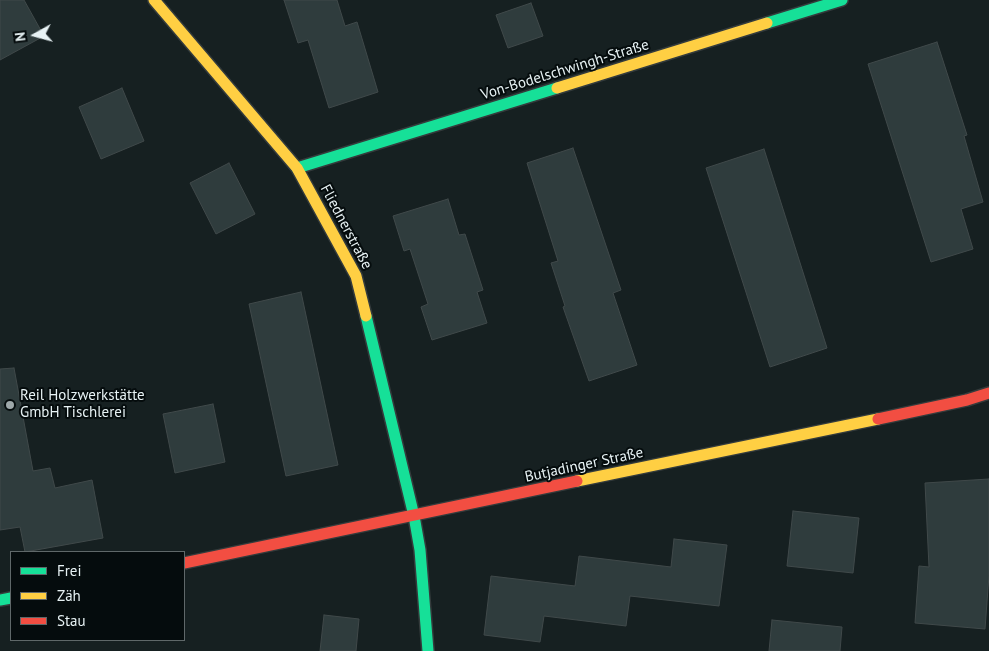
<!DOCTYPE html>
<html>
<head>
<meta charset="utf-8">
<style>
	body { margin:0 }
	#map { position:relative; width:989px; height:651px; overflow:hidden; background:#162021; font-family:"PT Sans",sans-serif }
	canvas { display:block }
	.legend { position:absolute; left:10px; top:551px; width:175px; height:90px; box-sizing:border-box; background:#050c0d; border:1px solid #5f6869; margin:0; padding:6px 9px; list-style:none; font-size:15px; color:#e7f2f4 }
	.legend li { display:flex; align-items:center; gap:10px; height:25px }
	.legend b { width:25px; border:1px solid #5f6869 }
	.north { position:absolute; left:10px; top:10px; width:50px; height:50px; -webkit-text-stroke:4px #050c0d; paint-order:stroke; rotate:263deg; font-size:14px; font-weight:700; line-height:20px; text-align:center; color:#e7f2f4 }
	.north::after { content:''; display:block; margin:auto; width:18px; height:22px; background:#e7f2f4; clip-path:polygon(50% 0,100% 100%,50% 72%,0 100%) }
</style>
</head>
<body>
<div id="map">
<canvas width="989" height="651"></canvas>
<ul class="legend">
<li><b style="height:6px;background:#16e098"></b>Frei</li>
<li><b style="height:6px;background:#ffcf43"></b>Zäh</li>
<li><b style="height:6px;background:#f24e42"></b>Stau</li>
</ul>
<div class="north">N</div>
</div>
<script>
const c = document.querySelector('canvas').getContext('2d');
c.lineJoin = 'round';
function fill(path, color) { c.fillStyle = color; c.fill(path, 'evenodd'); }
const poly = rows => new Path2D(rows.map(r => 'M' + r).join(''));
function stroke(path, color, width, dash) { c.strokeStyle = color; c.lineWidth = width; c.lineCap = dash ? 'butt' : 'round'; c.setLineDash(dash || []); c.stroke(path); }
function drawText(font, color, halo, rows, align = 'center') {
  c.font = font + ' "PT Sans",sans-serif'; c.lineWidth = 4; c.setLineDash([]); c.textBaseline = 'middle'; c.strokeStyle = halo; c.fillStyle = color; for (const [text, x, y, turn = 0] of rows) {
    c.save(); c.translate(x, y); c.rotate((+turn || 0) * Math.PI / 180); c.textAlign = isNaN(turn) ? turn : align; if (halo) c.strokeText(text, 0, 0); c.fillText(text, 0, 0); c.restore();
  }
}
const building = poly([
	[0,0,24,0,44,36,0,60,0,0],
	[284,0,337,0,345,26,357,22,378,92,329,108,308,40,298,43,284,0],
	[531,3,543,36,508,48,496,15,531,3],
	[937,42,967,135,964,136,983,202,961,209,973,249,931,262,868,64,937,42],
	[122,88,144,141,101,159,79,107,122,88],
	[573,148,621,290,613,293,637,365,589,381,563,307,565,306,551,263,558,261,527,163,573,148],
	[764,149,827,348,770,367,706,168,764,149],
	[229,163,255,214,216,234,190,183,229,163],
	[448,199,459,235,465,234,483,290,477,292,487,323,432,340,421,307,428,304,410,249,404,251,393,216,448,199],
	[301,292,338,465,286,476,249,304,301,292],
	[14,368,33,471,50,468,55,488,92,480,103,538,25,552,20,527,0,530,0,369,14,368],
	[213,404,225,462,175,473,163,414,213,404],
	[989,479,989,575,985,629,915,623,919,566,929,567,925,483,989,479],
	[793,511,859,518,853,573,787,566,793,511],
	[674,539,727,545,719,606,630,596,626,626,544,616,540,642,484,635,491,576,575,586,579,556,671,567,674,539],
	[324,615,359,619,356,651,320,651,324,615],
	[772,620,842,627,840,651,769,651,772,620]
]);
fill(building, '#2f3c3d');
stroke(building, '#40494a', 1);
const fast = poly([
	[767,23,842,0],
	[297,168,557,88],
	[366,316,414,516,420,550,428,651],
	[0,600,11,598]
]);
const slow = poly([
	[154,0,297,168,356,276,366,316],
	[557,88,767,23],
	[577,481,878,419]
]);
const jam = poly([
	[878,419,967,400,989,393],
	[184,563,577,481]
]);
stroke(fast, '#343b3c', 14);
stroke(slow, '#343b3c', 14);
stroke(jam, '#343b3c', 14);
stroke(fast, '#16e098', 11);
stroke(slow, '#ffcf43', 11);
stroke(jam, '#f24e42', 11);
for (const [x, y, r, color] of [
	[10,405,5,"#9ea8aa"]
]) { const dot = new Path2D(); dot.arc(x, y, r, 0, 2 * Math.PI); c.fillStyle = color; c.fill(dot); stroke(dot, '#050c0d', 2); }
drawText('15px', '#e7f2f4', '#050c0d', [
	["Von-Bodelschwingh-Straße",565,70,-17],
	["Fliednerstraße",346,227,62],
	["Butjadinger Straße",584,465,-12]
]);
drawText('15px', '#e7f2f4', '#050c0d', [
	["Reil Holzwerkstätte",20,396],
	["GmbH Tischlerei",20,413]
], 'left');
</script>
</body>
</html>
